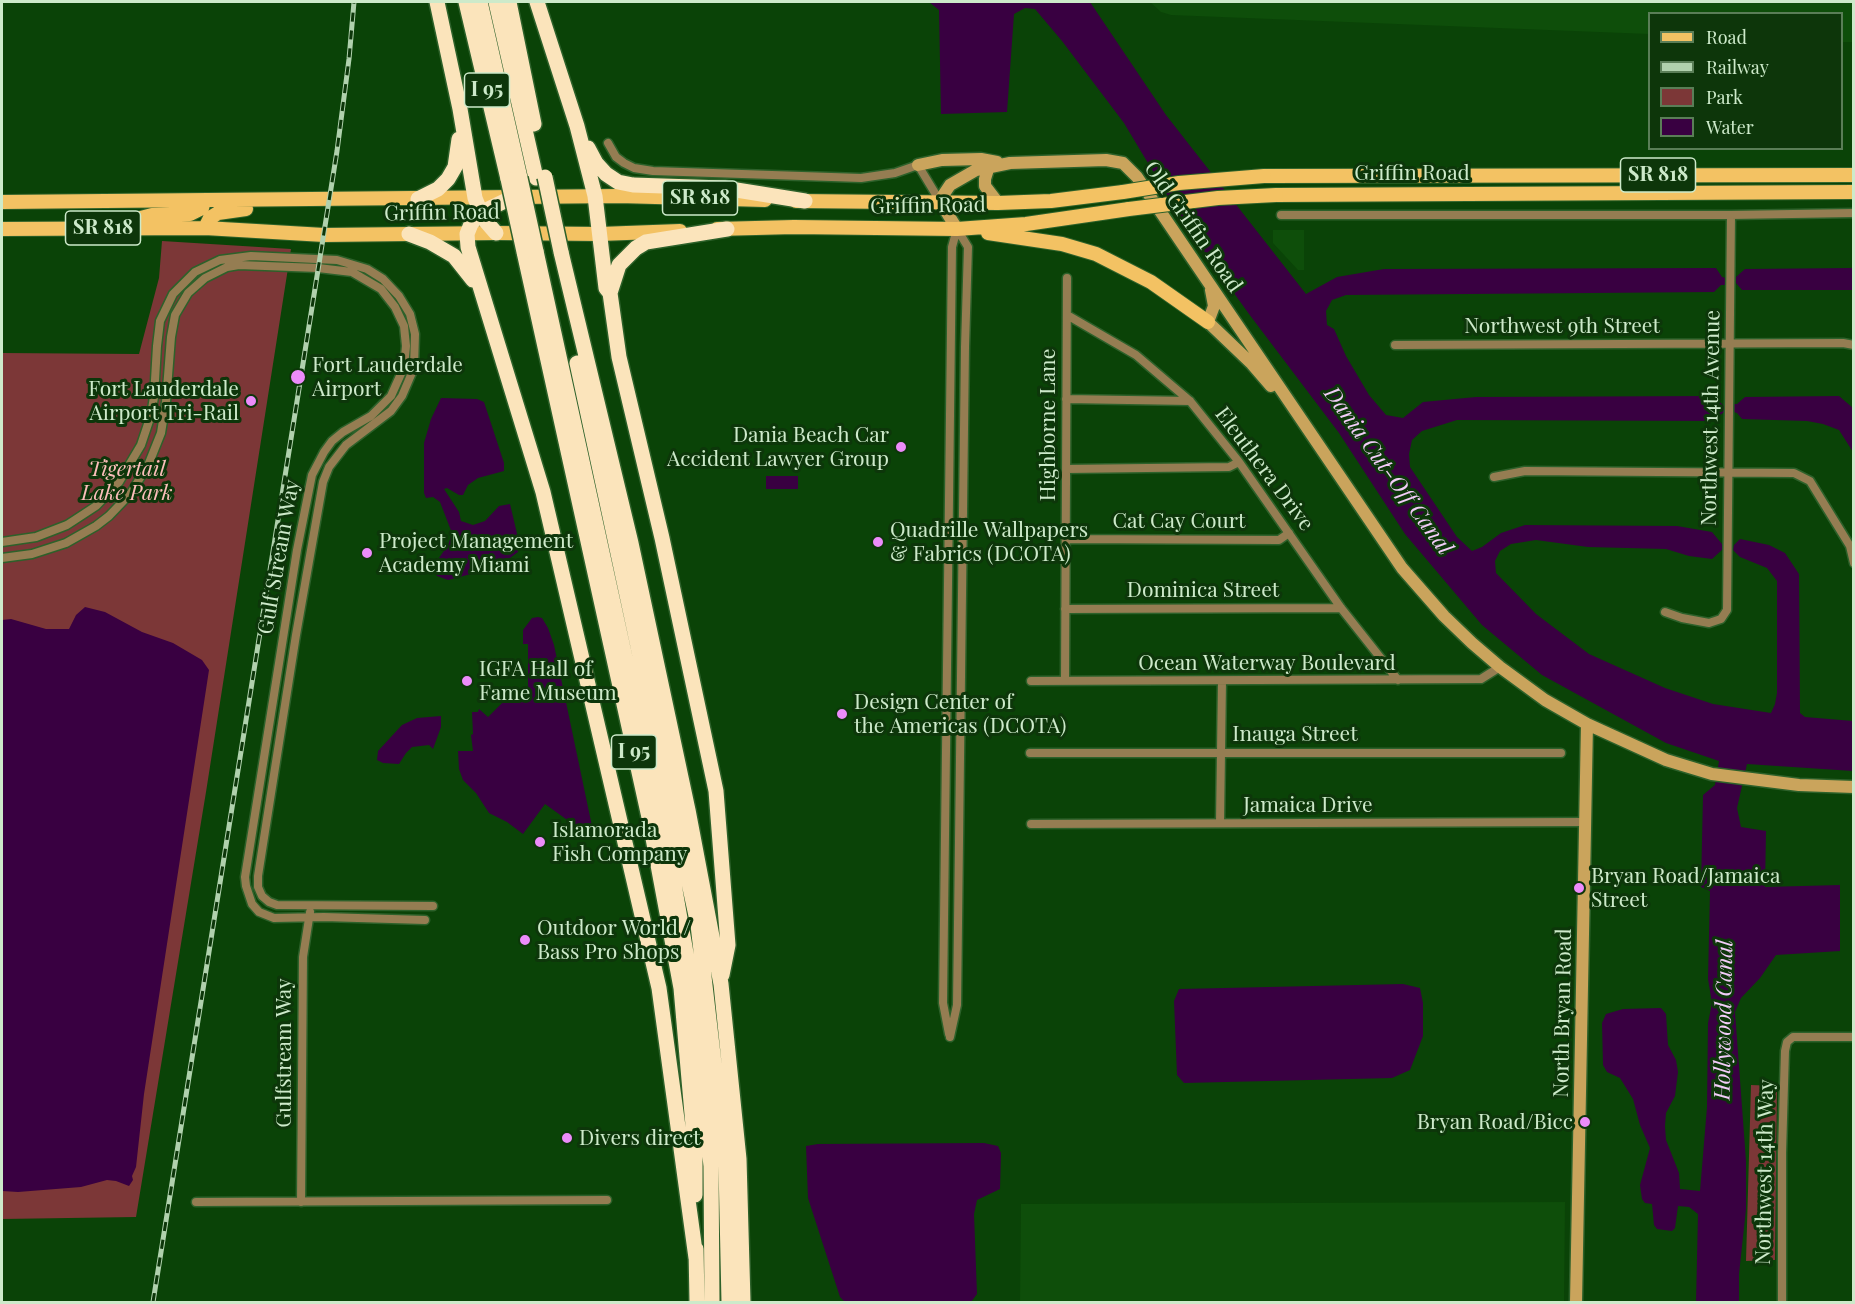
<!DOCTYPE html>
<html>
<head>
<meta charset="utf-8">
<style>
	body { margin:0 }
	#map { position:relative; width:1855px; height:1304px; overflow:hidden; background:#0a4307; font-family:"Playfair Display",serif }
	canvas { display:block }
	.frame { position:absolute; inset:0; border:3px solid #cdeaca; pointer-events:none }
	.legend { position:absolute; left:1648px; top:12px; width:195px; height:138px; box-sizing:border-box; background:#0d360a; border:2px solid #5a7e57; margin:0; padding:8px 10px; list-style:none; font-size:18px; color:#cdeaca }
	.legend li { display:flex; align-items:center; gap:12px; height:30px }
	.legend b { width:30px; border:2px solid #5a7e57 }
</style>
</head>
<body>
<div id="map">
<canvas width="1855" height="1304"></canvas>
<div class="frame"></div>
<ul class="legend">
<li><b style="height:8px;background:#f3c263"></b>Road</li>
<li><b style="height:8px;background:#b0d1ad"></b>Railway</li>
<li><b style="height:16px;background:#7c3737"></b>Park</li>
<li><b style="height:16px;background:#390041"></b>Water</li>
</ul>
</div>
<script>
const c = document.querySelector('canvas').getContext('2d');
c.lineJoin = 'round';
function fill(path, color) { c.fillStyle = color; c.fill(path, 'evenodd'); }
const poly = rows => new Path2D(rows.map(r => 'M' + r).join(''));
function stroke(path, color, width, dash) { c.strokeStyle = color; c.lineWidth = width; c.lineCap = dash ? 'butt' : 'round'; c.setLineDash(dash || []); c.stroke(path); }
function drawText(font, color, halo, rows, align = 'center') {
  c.font = font + ' "Playfair Display",serif'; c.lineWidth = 6; c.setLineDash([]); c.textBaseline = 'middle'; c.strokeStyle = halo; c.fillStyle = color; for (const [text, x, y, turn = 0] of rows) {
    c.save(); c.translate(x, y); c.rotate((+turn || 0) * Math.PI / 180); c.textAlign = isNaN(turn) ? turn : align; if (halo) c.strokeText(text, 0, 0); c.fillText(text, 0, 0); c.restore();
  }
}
fill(poly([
	[1150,2,1853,2,1853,42,1842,42,1842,14,1650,14,1649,34,1171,15,1161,12],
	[1273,230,1304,230,1304,270,1298,270,1273,243],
	[1565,1202,1564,1302,1020,1302,1021,1204]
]), '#0e4e0a');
fill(poly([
	[162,241,291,249,206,792,136,1217,2,1219,2,353,139,354,159,278],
	[1751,1085,1777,1086,1775,1260,1746,1261]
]), '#7c3737');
fill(poly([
	[929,2,1090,2,1166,115,1306,294,1337,277,1384,269,1716,268,1722,277,1726,278,1726,285,1721,285,1714,292,1346,295,1332,300,1326,311,1327,325,1334,329,1346,356,1369,395,1386,415,1403,418,1423,402,1476,397,1714,396,1724,406,1724,412,1714,421,1457,420,1422,431,1412,440,1409,454,1410,467,1457,537,1472,551,1482,547,1501,533,1525,525,1677,526,1712,532,1722,544,1723,549,1712,559,1689,556,1666,549,1588,547,1536,540,1511,544,1500,551,1495,561,1496,573,1536,614,1589,654,1665,688,1713,704,1771,713,1775,704,1777,693,1777,581,1767,568,1740,557,1733,550,1734,545,1740,539,1769,545,1785,553,1799,574,1800,713,1805,717,1853,721,1853,771,1747,764,1737,808,1741,827,1766,831,1765,887,1840,885,1840,951,1776,955,1760,978,1741,998,1735,1012,1746,1161,1746,1209,1739,1274,1739,1302,1696,1302,1698,1214,1689,1207,1678,1206,1675,1228,1672,1231,1657,1229,1654,1225,1652,1204,1645,1203,1642,1199,1640,1185,1650,1148,1640,1125,1633,1099,1620,1078,1607,1072,1603,1065,1602,1023,1606,1014,1623,1009,1661,1008,1666,1014,1668,1045,1676,1060,1678,1072,1675,1096,1666,1113,1665,1126,1666,1140,1679,1173,1680,1189,1700,1191,1707,1107,1708,1023,1712,1003,1708,979,1710,891,1701,887,1703,795,1715,785,1719,761,1666,743,1542,675,1482,625,1405,534,1339,433,1249,314,1185,225,1124,123,1062,41,1035,9,1025,8,1014,14,1007,112,941,114,939,10],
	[1853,268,1853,290,1742,290,1736,283,1736,277,1745,269],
	[1839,396,1853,408,1853,452,1839,430,1823,424,1807,421,1742,419,1737,413,1734,412,1734,404,1737,404,1745,397],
	[441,398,477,399,484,402,504,463,504,471,478,478,468,485,463,495,459,495,447,488,444,489,459,512,461,521,473,525,485,521,499,506,510,504,519,542,518,552,498,567,448,580,437,576,433,572,434,565,448,545,452,533,440,502,433,497,426,498,424,493,424,443,431,419],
	[766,476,798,476,798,489,766,489],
	[85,607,105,612,142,632,173,643,202,660,209,670,144,1094,136,1167,132,1176,133,1180,129,1186,116,1181,107,1180,81,1187,18,1192,2,1191,2,620,11,619,46,629,69,629,76,615],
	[538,617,542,618,548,628,554,645,593,831,578,833,575,830,577,827,545,804,523,834,507,822,489,813,476,793,463,780,459,769,458,751,473,751,471,735,473,734,472,712,478,712,479,709,488,717,503,702,493,692,510,692,510,695,528,694,528,644,523,644,523,630,532,618],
	[441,716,441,727,433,749,429,745,412,747,406,753,399,764,383,763,377,760,378,751,402,725,417,718],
	[1403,984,1420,988,1423,1003,1423,1036,1410,1070,1392,1078,1184,1083,1177,1075,1174,1001,1179,989],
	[984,1143,998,1146,1001,1153,1000,1189,977,1200,974,1214,977,1294,971,1302,845,1302,840,1297,808,1198,806,1146,818,1144]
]), '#390041');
const street = poly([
	[608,143,616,157,624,163,634,168,653,171,861,178,895,173,918,165,941,203],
	[1281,215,1731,215,1854,213],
	[1067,315,1136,355,1190,401,1239,462,1341,608,1398,680],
	[1395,345,1843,343,1854,345],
	[1066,399,1190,401],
	[1066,469,1229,467,1239,462],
	[1494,477,1525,471,1794,473,1810,481,1850,546,1854,563],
	[1066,539,1279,540,1289,533],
	[2,542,36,537,67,525,96,506,119,482,141,445,151,415,154,397,157,346,160,321,173,294,195,272,220,260,251,256,337,260,367,269,383,279,399,296,410,314,415,334,414,368,402,396,391,411,346,445,329,467,323,482,296,635,258,876,258,887,262,896,269,902,277,905,433,906],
	[2,558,32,554,66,543,96,526,109,516,131,493,149,463,161,433,166,402,171,337,175,315,188,293,205,278,227,267,239,265,318,268,352,272,381,289,395,307,404,326,406,346,404,367,391,396,371,416,343,432,332,441,324,452,312,475,297,550,245,877,246,886,252,904,259,912,274,918,324,917,425,920],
	[1065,609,1341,608],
	[1665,612,1682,618,1709,623,1721,619,1727,610,1731,215],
	[1031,681,1481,679,1500,667],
	[1065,681,1067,278],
	[1030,753,1561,753],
	[1220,823,1222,681],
	[1031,824,1586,822],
	[949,1034,943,1003,952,247,957,229],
	[950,1037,957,1005,965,347,968,247,957,229],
	[196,1202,607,1200],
	[301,1202,303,957,310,912],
	[1782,1302,1782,1153,1785,1051,1787,1042,1793,1037,1854,1037]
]);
const secondary = poly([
	[918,165,942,160,981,159,997,162],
	[989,166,985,179,985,186,998,203],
	[957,229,941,203,942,197,950,185,976,170,1010,163,1106,160,1123,163,1137,177,1402,568,1444,616,1472,643,1500,667,1545,700,1587,724,1666,760,1712,774,1799,785,1854,787],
	[1211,290,1214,306,1208,322,1252,364,1271,386],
	[1576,1302,1587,724]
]);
const primary = poly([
	[1264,176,1854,175],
	[1276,195,1854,192],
	[796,201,998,203,1051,201,1123,192],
	[2,202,619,196,765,200],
	[122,223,152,215,190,214,202,208,204,201],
	[205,228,210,218,218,213,246,209],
	[2,229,205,228,324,235,496,233,600,234,680,231],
	[717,229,794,227,957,229,1026,224,1129,209],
	[988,233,1062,244,1096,254,1151,282,1208,322]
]);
const highway = poly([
	[437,2,460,109,475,198,483,218,496,233],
	[466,2,508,179],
	[480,2,520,178],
	[496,2,536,178],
	[509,2,534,124],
	[537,2,577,126,595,196,606,288,610,293,619,357,662,538,716,791,728,945,722,975],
	[588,148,596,163,606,174,618,182,633,185,724,188,805,201],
	[511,198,480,213,471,224,467,234,468,247,543,492,659,988,696,1258],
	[418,199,438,189,448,179,455,167,459,139],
	[409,234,430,242,454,256,473,280],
	[536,251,671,867,692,987,711,1166,712,1302],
	[524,252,650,822,681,988,695,1148,695,1195],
	[561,252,631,543,688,810,721,984,739,1159,743,1302],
	[610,293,619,265,636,248,646,242,727,229],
	[577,363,698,925,726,1166,729,1302],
	[696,1249,697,1302]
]);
stroke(street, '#2d612a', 11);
stroke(secondary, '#2d612a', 15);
stroke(primary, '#2d612a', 16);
stroke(highway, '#2d612a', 18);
stroke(street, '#957d52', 8);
stroke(secondary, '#caa45c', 12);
stroke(primary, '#f3c263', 14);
stroke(highway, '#fbe4bb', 15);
const rail = poly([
	[153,1302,337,151,349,59,354,2]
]);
stroke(rail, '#b0d1ad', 5);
stroke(rail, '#0d360a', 3, [9]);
const primaryBridge = poly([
	[1123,192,1179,183,1264,176],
	[1129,209,1218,198,1276,195]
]);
const highwayBridge = poly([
	[545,177,561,252],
	[520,178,536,251],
	[508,179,524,252]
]);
stroke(primaryBridge, '#2d612a', 16, []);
stroke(highwayBridge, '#2d612a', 18, []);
stroke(primaryBridge, '#f3c263', 14);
stroke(highwayBridge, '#fbe4bb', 15);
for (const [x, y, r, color] of [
	[298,377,8,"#ec8cfa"],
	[251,401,6,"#ec8cfa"],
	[901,447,6,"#ec8cfa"],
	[878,542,6,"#ec8cfa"],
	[367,553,6,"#ec8cfa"],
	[467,681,6,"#ec8cfa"],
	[842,714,6,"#ec8cfa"],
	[540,842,6,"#ec8cfa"],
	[1579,888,6,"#ec8cfa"],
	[525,940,6,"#ec8cfa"],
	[1585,1122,6,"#ec8cfa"],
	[567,1138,6,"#ec8cfa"]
]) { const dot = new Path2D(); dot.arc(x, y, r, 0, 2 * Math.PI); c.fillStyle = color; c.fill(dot); stroke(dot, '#0d360a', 2); }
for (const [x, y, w] of [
	[487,90,45],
	[1658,175,75],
	[700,198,75],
	[103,228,75],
	[634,752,45]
]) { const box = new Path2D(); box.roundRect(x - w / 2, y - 17, w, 34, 4.5); c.fillStyle = '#0d360a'; c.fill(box); stroke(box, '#cdeaca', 1.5); }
drawText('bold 20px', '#cdeaca', null, [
	["I 95",487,90],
	["SR 818",1658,175],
	["SR 818",700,198],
	["SR 818",103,228],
	["I 95",634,752]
]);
drawText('21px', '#cdeaca', '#0d360a', [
	["Griffin Road",1412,173],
	["Griffin Road",928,206,-1],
	["Griffin Road",442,213,-1],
	["Old Griffin Road",1193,227,55],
	["Northwest 9th Street",1562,326],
	["Northwest 14th Avenue",1711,418,-89],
	["Highborne Lane",1048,425,-90],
	["Eleuthera Drive",1264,469,53],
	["Cat Cay Court",1179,521],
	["Gulf Stream Way",279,557,-80],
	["Dominica Street",1203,590],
	["Ocean Waterway Boulevard",1267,663],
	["Inauga Street",1295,734],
	["Jamaica Drive",1308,805],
	["North Bryan Road",1563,1013,-89],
	["Gulfstream Way",284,1053,-90],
	["Northwest 14th Way",1765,1172,-89]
]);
drawText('21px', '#cdeaca', '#0d360a', [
	["Fort Lauderdale",312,365],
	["Airport",312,389],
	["Fort Lauderdale",239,389,"right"],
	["Airport Tri-Rail",239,413,"right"],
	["Dania Beach Car",889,435,"right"],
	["Accident Lawyer Group",889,459,"right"],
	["Quadrille Wallpapers",890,530],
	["& Fabrics (DCOTA)",890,554],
	["Project Management",379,541],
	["Academy Miami",379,565],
	["IGFA Hall of",479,669],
	["Fame Museum",479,693],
	["Design Center of",854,702],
	["the Americas (DCOTA)",854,726],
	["Islamorada",552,830],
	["Fish Company",552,854],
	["Bryan Road/Jamaica",1591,876],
	["Street",1591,900],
	["Outdoor World /",537,928],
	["Bass Pro Shops",537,952],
	["Bryan Road/Bicc",1573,1122,"right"],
	["Divers direct",579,1138]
], 'left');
drawText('italic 21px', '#fcbebb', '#0d360a', [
	["Tigertail",127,469],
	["Lake Park",127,493]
]);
drawText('italic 22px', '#f3cdf9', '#0d360a', [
	["Dania Cut-Off Canal",1388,471,54],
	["Hollywood Canal",1724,1020,-89]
]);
</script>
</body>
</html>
